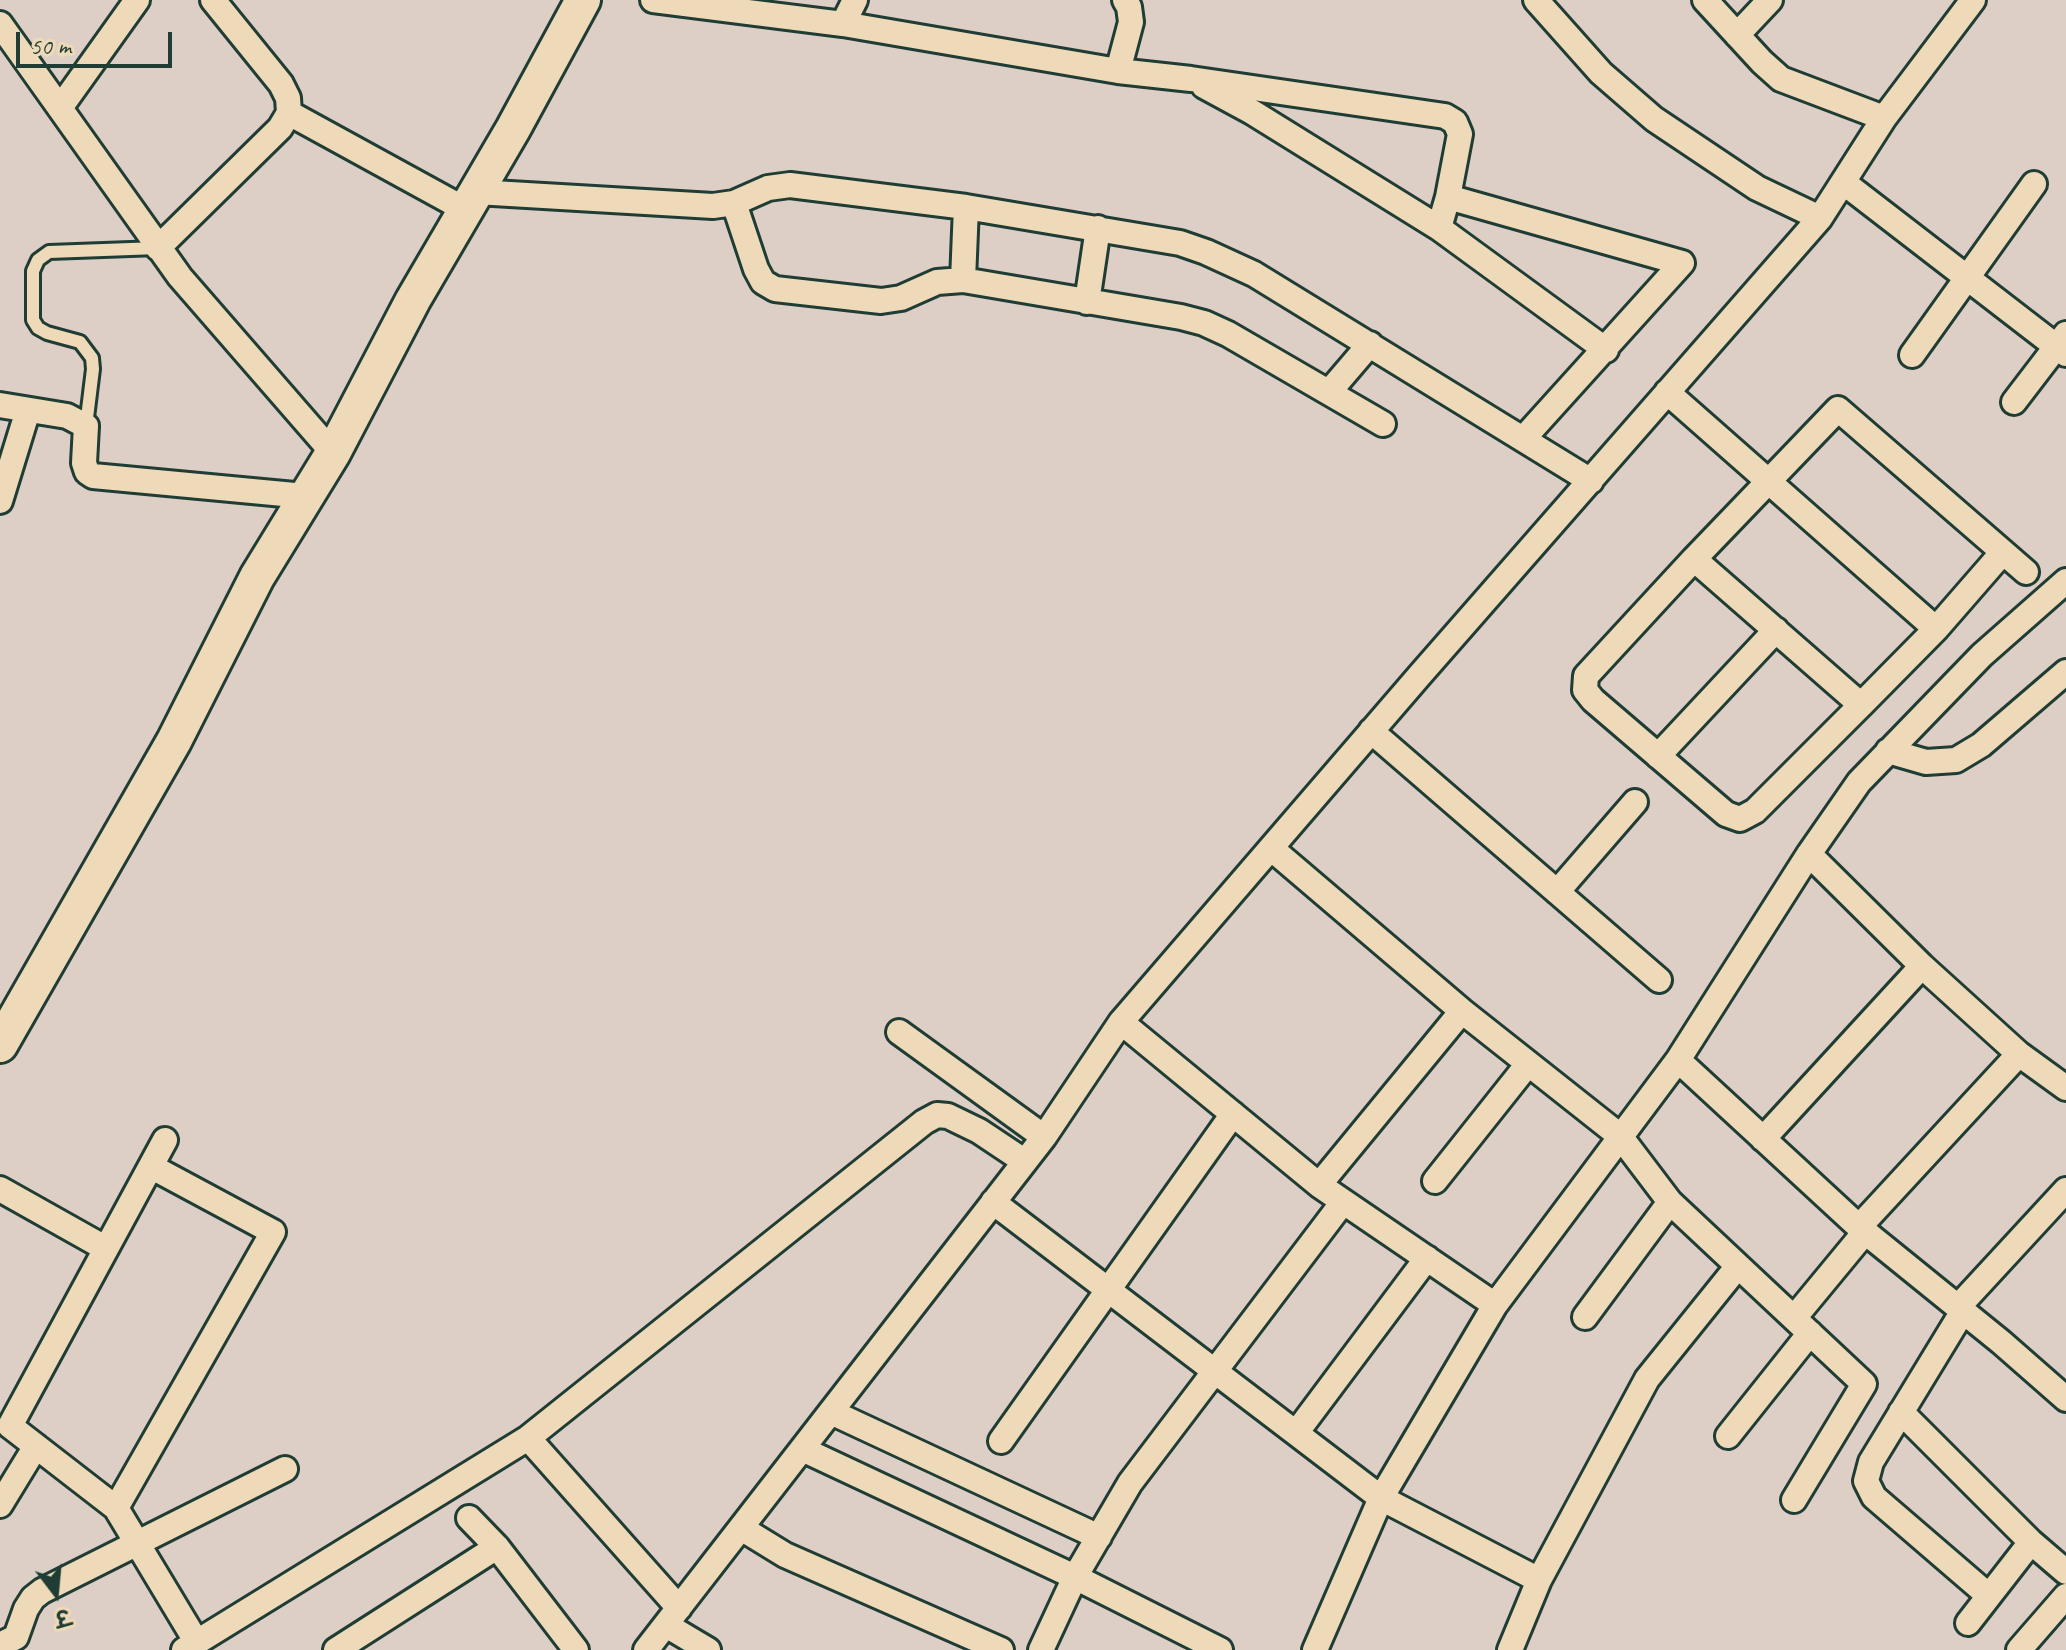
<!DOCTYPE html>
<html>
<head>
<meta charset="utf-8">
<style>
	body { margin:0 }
	#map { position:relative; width:2066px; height:1650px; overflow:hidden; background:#ddcec6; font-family:Caveat,"Playpen Sans Deva",sans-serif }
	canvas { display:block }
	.north { position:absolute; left:16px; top:1554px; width:80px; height:80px; -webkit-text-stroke:6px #eedab8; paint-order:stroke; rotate:164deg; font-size:22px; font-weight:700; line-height:32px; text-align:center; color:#1f3d34 }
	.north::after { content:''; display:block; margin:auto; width:28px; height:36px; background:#1f3d34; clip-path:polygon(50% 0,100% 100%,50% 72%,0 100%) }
	.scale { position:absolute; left:16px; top:32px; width:156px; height:36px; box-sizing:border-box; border:4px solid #1f3d34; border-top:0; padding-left:10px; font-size:24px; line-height:28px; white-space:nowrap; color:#1f3d34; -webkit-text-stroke:6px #eedab8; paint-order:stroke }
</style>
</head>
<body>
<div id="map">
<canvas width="2066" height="1650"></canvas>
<div class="north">उ</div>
<div class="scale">50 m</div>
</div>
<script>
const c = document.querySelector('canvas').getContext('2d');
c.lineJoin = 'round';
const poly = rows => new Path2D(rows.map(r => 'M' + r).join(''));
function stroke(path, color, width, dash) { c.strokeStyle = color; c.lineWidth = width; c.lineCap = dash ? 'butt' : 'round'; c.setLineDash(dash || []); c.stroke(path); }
const lane = poly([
	[86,426,93,369,92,358,80,342,47,333,38,328,33,320,33,271,38,260,49,252,158,248]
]);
const street = poly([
	[653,0,843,24,1118,71,1191,79,1445,116,1455,122,1460,134,1448,197,1439,228],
	[1536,0,1601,73,1654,119,1757,188,1820,218],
	[1705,0,1762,62,1781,79,1884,118],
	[0,24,180,277,333,453],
	[843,24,855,0],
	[1737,35,1770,0],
	[1118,71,1131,22,1129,7,1125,0],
	[1204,86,1252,112,1439,228,1606,350],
	[60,108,137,0],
	[289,113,466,210],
	[1843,182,2066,354],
	[476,192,713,206,734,203,768,188,790,185,966,207,1180,243,1206,252,1254,274,1591,481],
	[1448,197,1682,263,1523,439],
	[734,203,756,269,763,282,775,289,881,301,901,298,937,282,963,280,1181,317,1204,323,1228,334,1383,424],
	[158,248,280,128,289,113,288,98,281,84,213,0],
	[963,280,966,207],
	[1087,302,1098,228],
	[1912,355,2034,184],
	[1329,392,1370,344],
	[1667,392,1936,629],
	[2014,402,2066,334],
	[0,405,67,416,86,426,84,463,87,472,93,476,305,496],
	[0,501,28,410],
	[2003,552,1936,629,1861,705,1694,559,1838,409,2003,552,2026,572],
	[1694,559,1586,676,1585,690,1593,700,1726,814,1740,819,1755,811,1861,705],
	[1371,731,1659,980],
	[1888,751,1926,762,1956,760,1981,745,2066,672],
	[1658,756,1776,630],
	[1272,849,1462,1011,1620,1136,1670,1202,1864,1384,1794,1500],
	[1809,854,1922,966,2019,1054,2066,1088],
	[1557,892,1635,802],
	[1121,1022,1319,1185,1495,1305],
	[899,1032,1044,1137],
	[1678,1060,1859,1227,2001,1342,2066,1399],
	[1763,1139,1922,966],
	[165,1140,10,1426,116,1508,196,1641],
	[1435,1181,1528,1064],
	[1319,1185,1462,1011],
	[0,1189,105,1248],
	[993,1202,1381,1498,1539,1580],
	[1859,1227,2019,1054],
	[1958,1307,2066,1190],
	[1963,1311,1871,1462,1866,1481,1874,1497,1989,1596],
	[1585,1317,1670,1202],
	[1794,1318,1865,1232],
	[831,1412,1099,1537],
	[1901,1412,2031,1542,2066,1572],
	[1296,1433,1427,1258],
	[1728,1436,1810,1333],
	[528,1438,679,1608],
	[1001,1441,1233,1114],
	[802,1449,1075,1577,1220,1650],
	[0,1505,36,1446],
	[116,1508,273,1232,152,1167],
	[469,1518,497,1547,576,1650],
	[741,1528,785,1555,1001,1650],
	[1968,1623,2031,1542],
	[666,1625,708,1650],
	[0,1645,16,1637,26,1609,33,1598,42,1591,285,1469],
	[184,1650,528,1438,924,1122,937,1115,948,1116,979,1131,1024,1161],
	[336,1650,497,1547],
	[646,1650,1044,1137,1121,1022,1419,676,1820,218,1884,118,1973,0],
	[1041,1650,1075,1577,1130,1483,1343,1202],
	[1315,1650,1381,1498,1495,1305,1678,1060,1809,854,1859,782,1982,655,2066,581],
	[1510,1650,1539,1580,1647,1379,1738,1266],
	[2019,1650,2066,1596]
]);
const secondary = poly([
	[0,1045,174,741,257,577,333,453,413,300,513,129,583,0]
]);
stroke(lane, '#1f3d34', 18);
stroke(street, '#1f3d34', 30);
stroke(secondary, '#1f3d34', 40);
stroke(lane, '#eedab8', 12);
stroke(street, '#eedab8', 24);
stroke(secondary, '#eedab8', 34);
</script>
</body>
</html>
